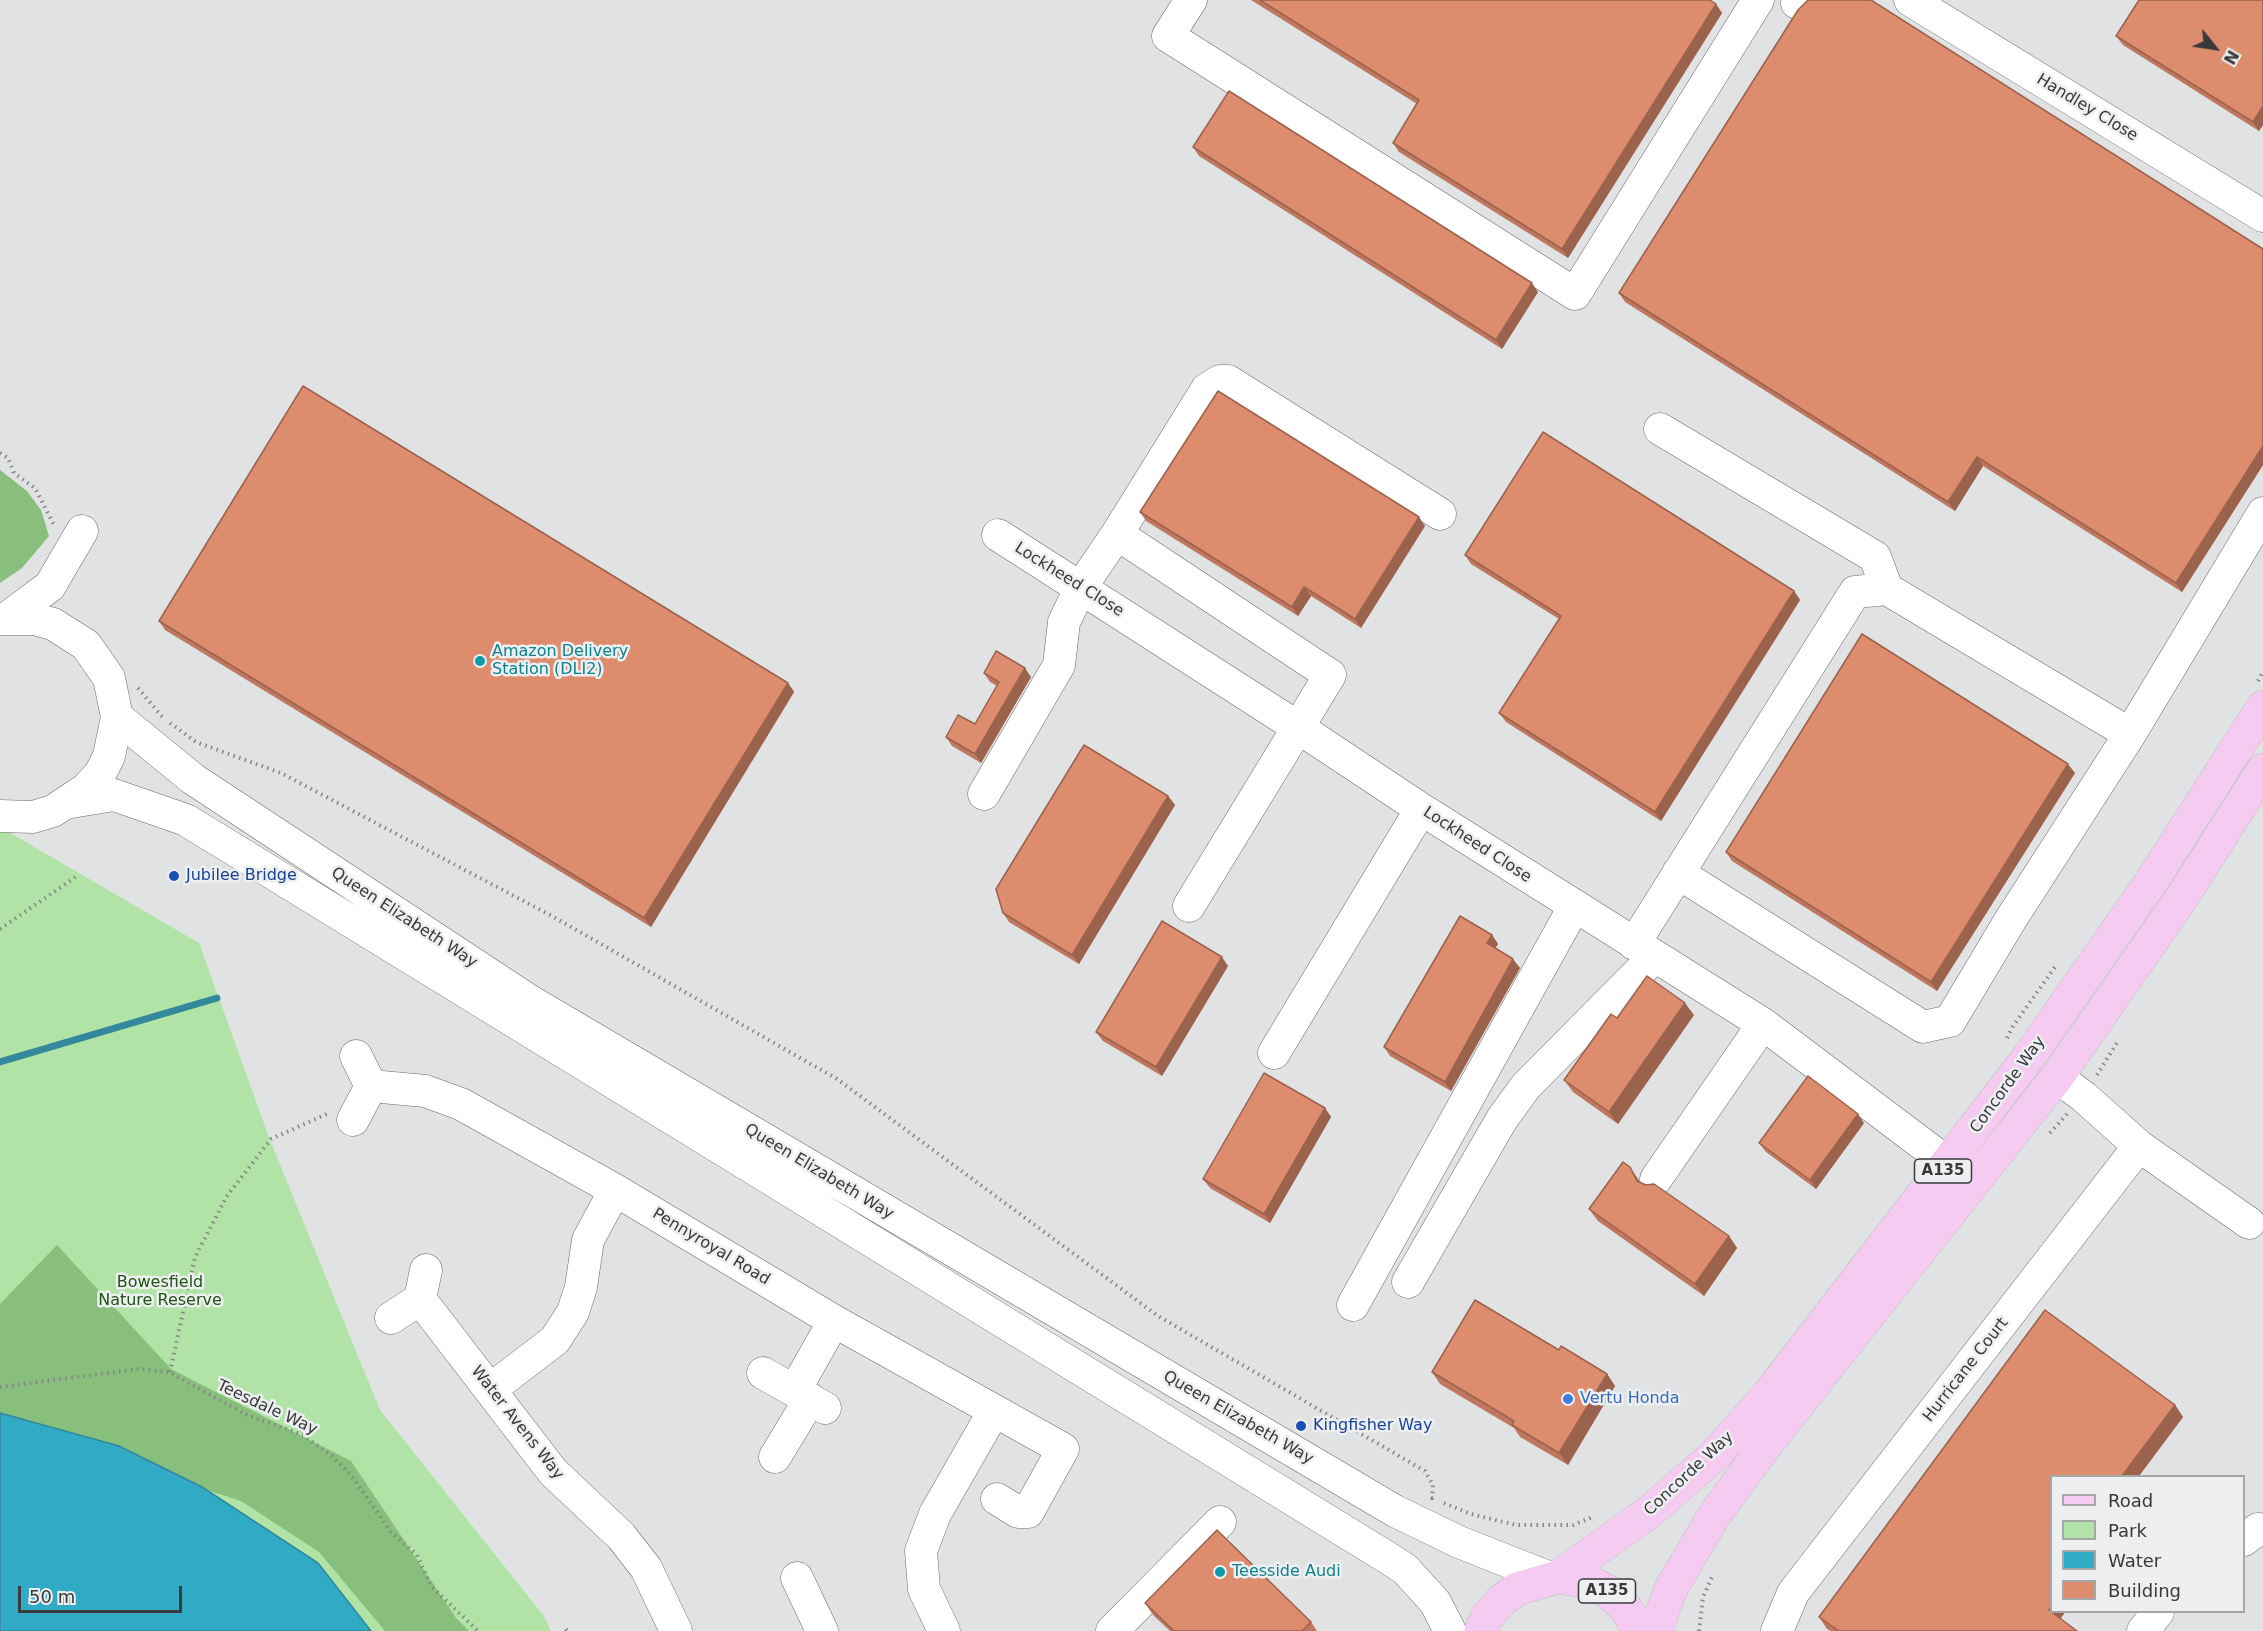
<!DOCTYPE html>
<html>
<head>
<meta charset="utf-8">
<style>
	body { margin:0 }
	#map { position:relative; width:2263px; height:1631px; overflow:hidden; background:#e0e2e4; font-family:"DejaVu Sans",sans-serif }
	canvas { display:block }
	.legend { position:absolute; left:2050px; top:1475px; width:195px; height:138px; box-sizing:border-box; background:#edeff1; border:2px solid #a5a6a8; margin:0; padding:8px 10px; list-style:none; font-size:18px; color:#38393a }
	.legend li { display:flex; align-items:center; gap:12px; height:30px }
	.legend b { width:30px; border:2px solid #a5a6a8 }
	.north { position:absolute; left:2185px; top:18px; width:60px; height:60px; -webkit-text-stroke:4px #edeff1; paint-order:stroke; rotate:120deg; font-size:16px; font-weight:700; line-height:24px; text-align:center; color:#38393a }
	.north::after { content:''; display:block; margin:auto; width:21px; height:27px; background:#38393a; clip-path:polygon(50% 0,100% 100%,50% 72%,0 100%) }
	.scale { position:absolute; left:18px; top:1586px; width:164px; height:27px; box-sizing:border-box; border:3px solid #38393a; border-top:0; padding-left:8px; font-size:18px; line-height:21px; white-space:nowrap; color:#38393a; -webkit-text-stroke:4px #edeff1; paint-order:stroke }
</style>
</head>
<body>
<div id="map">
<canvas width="2263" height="1631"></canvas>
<ul class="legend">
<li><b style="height:8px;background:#f5cbf2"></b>Road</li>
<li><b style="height:16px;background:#b1e3a7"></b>Park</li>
<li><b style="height:16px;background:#31aac5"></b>Water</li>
<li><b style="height:16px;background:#de8c6e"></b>Building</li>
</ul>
<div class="north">N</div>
<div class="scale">50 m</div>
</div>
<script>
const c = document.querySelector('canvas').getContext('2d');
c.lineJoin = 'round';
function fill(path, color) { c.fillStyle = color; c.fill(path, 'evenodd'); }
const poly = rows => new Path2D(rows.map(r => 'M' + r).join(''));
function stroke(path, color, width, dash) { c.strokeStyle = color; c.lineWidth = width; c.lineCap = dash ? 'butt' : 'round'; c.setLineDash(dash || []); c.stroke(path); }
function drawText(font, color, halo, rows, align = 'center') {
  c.font = font + ' "DejaVu Sans",sans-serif'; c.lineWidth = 5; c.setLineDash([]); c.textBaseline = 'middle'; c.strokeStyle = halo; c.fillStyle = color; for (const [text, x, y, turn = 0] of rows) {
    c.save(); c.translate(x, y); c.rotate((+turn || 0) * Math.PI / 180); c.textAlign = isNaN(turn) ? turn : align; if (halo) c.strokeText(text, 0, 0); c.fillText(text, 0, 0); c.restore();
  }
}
fill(poly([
	[0,827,199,943,270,1140,380,1410,543,1615,551,1631,371,1631,318,1563,0,1413]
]), '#b1e3a7');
fill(poly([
	[0,470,27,491,41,510,49,536,22,568,0,583],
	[57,1245,171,1369,351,1461,456,1618,469,1631,385,1631,319,1552,241,1501,62,1444,0,1437,0,1304]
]), '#88bf7d');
const water = poly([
	[0,1413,119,1446,202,1487,318,1563,371,1631,0,1631,0,1413]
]);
fill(water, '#31aac5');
stroke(water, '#33889b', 1.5);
stroke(poly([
	[0,1062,217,998]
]), '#33889b', 7);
const minor = poly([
	[1191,0,1168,36,1575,294,1758,0],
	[1910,0,2263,216],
	[1797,3,1799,0],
	[1660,429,1875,557,1887,589],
	[998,535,1299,728,1421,809,1763,1024,1949,1164],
	[7,618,50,586,82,531],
	[0,619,35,619,53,624,86,645,109,678,117,717,109,756,100,774,86,789,53,811,33,817,0,816],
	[117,717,193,779,530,1001,1395,1511,1459,1542,1550,1578],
	[984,794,1059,665,1064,622,1081,587,1117,534],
	[71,802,114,795,186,820,1388,1558,1405,1569,1435,1602,1450,1631],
	[1678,873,1923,1027,1950,1021,2011,919,2130,734],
	[1189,906,1330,675,1117,534,1207,389,1220,381,1228,381,1440,514],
	[1634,944,1855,592,1887,589,2130,734,2263,513],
	[1274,1053,1421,809],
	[2057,1077,2084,1097,2139,1146,2249,1223],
	[371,1086,425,1091,461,1104,615,1190,834,1321,1063,1449,1028,1512,1018,1512,997,1499],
	[353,1120,371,1086,356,1056],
	[1656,1179,1763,1024],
	[426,1270,420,1299,553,1472,621,1536,646,1568,676,1631],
	[1408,1282,1502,1119,1526,1086,1654,957],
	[1353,1305,1574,907],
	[391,1318,420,1299],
	[763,1373,825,1408],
	[491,1389,555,1340,573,1312,581,1287,588,1240,615,1190],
	[795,1390,834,1321],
	[775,1457,810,1399],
	[2244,1540,2258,1529],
	[797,1578,822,1631],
	[944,1631,924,1589,921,1551,935,1514,994,1411],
	[1112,1631,1220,1522],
	[1777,1631,1793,1593,2139,1146],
	[2143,1631,2158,1612]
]);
const major = poly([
	[1558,1577,1648,1513,1715,1455,1769,1394,2028,1058,2151,882,2263,707],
	[1481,1631,1487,1617,1502,1600,1517,1589,1558,1577,1589,1582,1607,1591,1624,1606,1640,1631],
	[1655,1631,1672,1587,1713,1517,1765,1446,2057,1077,2181,899,2263,770]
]);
stroke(minor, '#696a6c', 33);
stroke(major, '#bfc0c0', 34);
stroke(poly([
	[0,453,8,458,14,473,35,488,55,527],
	[2258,681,2263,671],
	[138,688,164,719],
	[170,723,196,742,281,773,552,916,837,1079,1158,1316,1425,1471,1433,1485,1432,1498,1428,1496],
	[0,929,77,876],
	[2007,1038,2013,1026,2055,967],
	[2097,1075,2118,1041],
	[2050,1133,2067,1114],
	[170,1372,195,1257,227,1196,271,1139,329,1113],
	[0,1387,138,1369,169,1372,247,1415,303,1435,332,1456,351,1475,391,1532,417,1555,431,1586,478,1631],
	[1444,1503,1471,1514,1516,1525,1573,1525,1593,1517],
	[566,1629,567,1631],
	[1699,1631,1703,1597,1712,1577]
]), '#848587', 4, [1.5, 4.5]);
stroke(minor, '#fff', 32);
stroke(major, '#f5cbf2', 33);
fill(poly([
	[1251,0,1710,0,1716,4,1722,13,1568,258,1399,152,1393,143,1417,104],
	[2263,0,2263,125,2259,131,2123,45,2116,36],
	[1193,147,1538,292,1502,349,1199,156],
	[2263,249,2263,465,2182,592,1983,466,1955,511,1625,302,1619,293],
	[1140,512,1425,526,1361,628,1311,596,1298,616,1146,521],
	[1465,555,1794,591,1800,600,1661,821,1506,722,1499,713,1559,619,1471,564],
	[159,621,788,683,794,692,651,927,165,630],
	[984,673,1031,677,981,763,952,746,946,737,975,724,997,686,990,682],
	[2075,773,1937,991,1732,861,1726,852],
	[1168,796,1175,805,1079,964,1009,922,1003,913],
	[1492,935,1498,944,1495,948,1520,968,1451,1091,1390,1056,1384,1047],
	[1228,966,1162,1076,1103,1041,1096,1032],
	[1694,1015,1618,1124,1573,1092,1564,1080,1617,1018],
	[1325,1108,1331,1117,1270,1223,1210,1188,1203,1179],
	[1864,1123,1816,1189,1766,1152,1759,1143],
	[1638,1179,1640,1183,1729,1236,1737,1248,1704,1296,1598,1221,1589,1209],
	[2045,1310,2175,1405,2183,1417,2139,1476,2052,1476,2052,1611,2066,1611,2060,1619,2077,1631,1831,1631,1827,1629,1819,1617],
	[1559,1350,1607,1374,1615,1386,1568,1465,1520,1437,1514,1428,1440,1384,1432,1372],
	[1145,1603,1311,1622,1317,1631,1170,1631,1153,1615]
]), '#bf785f');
fill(poly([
	[1716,4,1722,13,1568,258,1562,249],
	[2263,106,2263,125,2259,131,2253,122],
	[1532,283,1538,292,1502,349,1496,340],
	[2263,446,2263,465,2182,592,2176,583],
	[1977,457,1983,466,1955,511,1948,502],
	[1419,517,1425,526,1361,628,1355,619],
	[1304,587,1311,596,1298,616,1292,607],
	[1794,591,1800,600,1661,821,1655,812],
	[1025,668,1031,677,981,763,975,754],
	[788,683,794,692,651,927,644,918],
	[2068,764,2075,773,1937,991,1931,982],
	[1168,796,1175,805,1079,964,1072,955],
	[1492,935,1498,944,1493,952,1487,943],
	[1222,957,1228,966,1162,1076,1156,1067],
	[1513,959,1520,968,1451,1091,1445,1082],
	[1685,1003,1694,1015,1618,1124,1609,1112],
	[1325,1108,1331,1117,1270,1223,1264,1214],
	[1858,1114,1864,1123,1816,1189,1810,1180],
	[1630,1167,1638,1179,1645,1193,1637,1181],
	[1729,1236,1737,1248,1704,1296,1695,1284],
	[1607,1374,1615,1386,1568,1465,1559,1453],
	[2175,1405,2183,1417,2139,1476,2122,1476],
	[2052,1607,2052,1611,2066,1611,2058,1622,2049,1610]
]), '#9b624d');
const building = poly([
	[1260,0,1710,0,1716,4,1562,249,1393,143,1419,100,1260,0],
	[1808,0,1871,0,2263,249,2263,446,2176,583,1977,457,1948,502,1619,293,1798,10,1808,0],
	[2139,0,2263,0,2263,106,2253,122,2116,36,2139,0],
	[1229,91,1532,283,1496,340,1193,147,1229,91],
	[303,386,788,683,644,918,159,621,303,386],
	[1218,391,1419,517,1355,619,1304,587,1292,607,1140,512,1218,391],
	[1543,432,1794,591,1655,812,1499,713,1561,616,1465,555,1543,432],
	[1862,634,2068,764,1931,982,1726,852,1862,634],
	[996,651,1025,668,975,754,946,737,958,715,975,724,999,682,984,673,996,651],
	[1084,745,1168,796,1072,955,1003,913,996,889,1084,745],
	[1460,916,1492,935,1487,943,1513,959,1445,1082,1384,1047,1460,916],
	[1162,921,1222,957,1156,1067,1096,1032,1162,921],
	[1647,976,1685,1003,1609,1112,1564,1080,1611,1014,1617,1018,1647,976],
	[1264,1073,1325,1108,1264,1214,1203,1179,1264,1073],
	[1808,1076,1858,1114,1810,1180,1759,1143,1808,1076],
	[1623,1162,1630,1167,1637,1181,1646,1185,1654,1184,1729,1236,1695,1284,1589,1209,1623,1162],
	[1475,1300,1559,1350,1561,1346,1607,1374,1559,1453,1512,1425,1514,1421,1432,1372,1475,1300],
	[2045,1310,2175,1405,2122,1476,2052,1476,2052,1607,2049,1610,2077,1631,1839,1631,1819,1617,2045,1310],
	[1217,1530,1311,1622,1302,1631,1174,1631,1145,1603,1217,1530]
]);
fill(building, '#de8c6e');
stroke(building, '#9b624d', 1.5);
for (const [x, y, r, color] of [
	[480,661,6,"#0f9aa8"],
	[174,876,6,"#1a4fb4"],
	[1568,1399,6,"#3f7fe0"],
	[1301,1426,6,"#1a4fb4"],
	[1220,1572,6,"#0f9aa8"]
]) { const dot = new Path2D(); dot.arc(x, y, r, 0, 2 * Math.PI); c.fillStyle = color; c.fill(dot); stroke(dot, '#edeff1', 2); }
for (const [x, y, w] of [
	[1943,1171,57],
	[1607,1591,57]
]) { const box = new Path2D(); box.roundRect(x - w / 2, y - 12, w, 24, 4.5); c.fillStyle = '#edeff1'; c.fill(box); stroke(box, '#38393a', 1.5); }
drawText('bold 15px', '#38393a', null, [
	["A135",1943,1171],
	["A135",1607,1591]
]);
drawText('16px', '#38393a', '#edeff1', [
	["Handley Close",2087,108,31],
	["Lockheed Close",1069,580,32],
	["Lockheed Close",1477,845,33],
	["Queen Elizabeth Way",404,918,33],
	["Concorde Way",2008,1085,-54],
	["Queen Elizabeth Way",819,1172,31],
	["Pennyroyal Road",711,1247,31],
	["Hurricane Court",1966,1370,-52],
	["Teesdale Way",267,1408,25],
	["Queen Elizabeth Way",1238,1418,30],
	["Water Avens Way",517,1423,52],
	["Concorde Way",1689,1474,-43]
]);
drawText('16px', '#0d838f', '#edeff1', [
	["Amazon Delivery",492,652],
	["Station (DLI2)",492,670],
	["Teesside Audi",1232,1572]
], 'left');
drawText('16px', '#164399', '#edeff1', [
	["Jubilee Bridge",186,876],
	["Kingfisher Way",1313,1426]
], 'left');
drawText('16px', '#1f5413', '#edeff1', [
	["Bowesfield",160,1283],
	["Nature Reserve",160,1301]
]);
drawText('16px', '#366cbe', '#edeff1', [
	["Vertu Honda",1580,1399]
], 'left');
</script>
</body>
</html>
